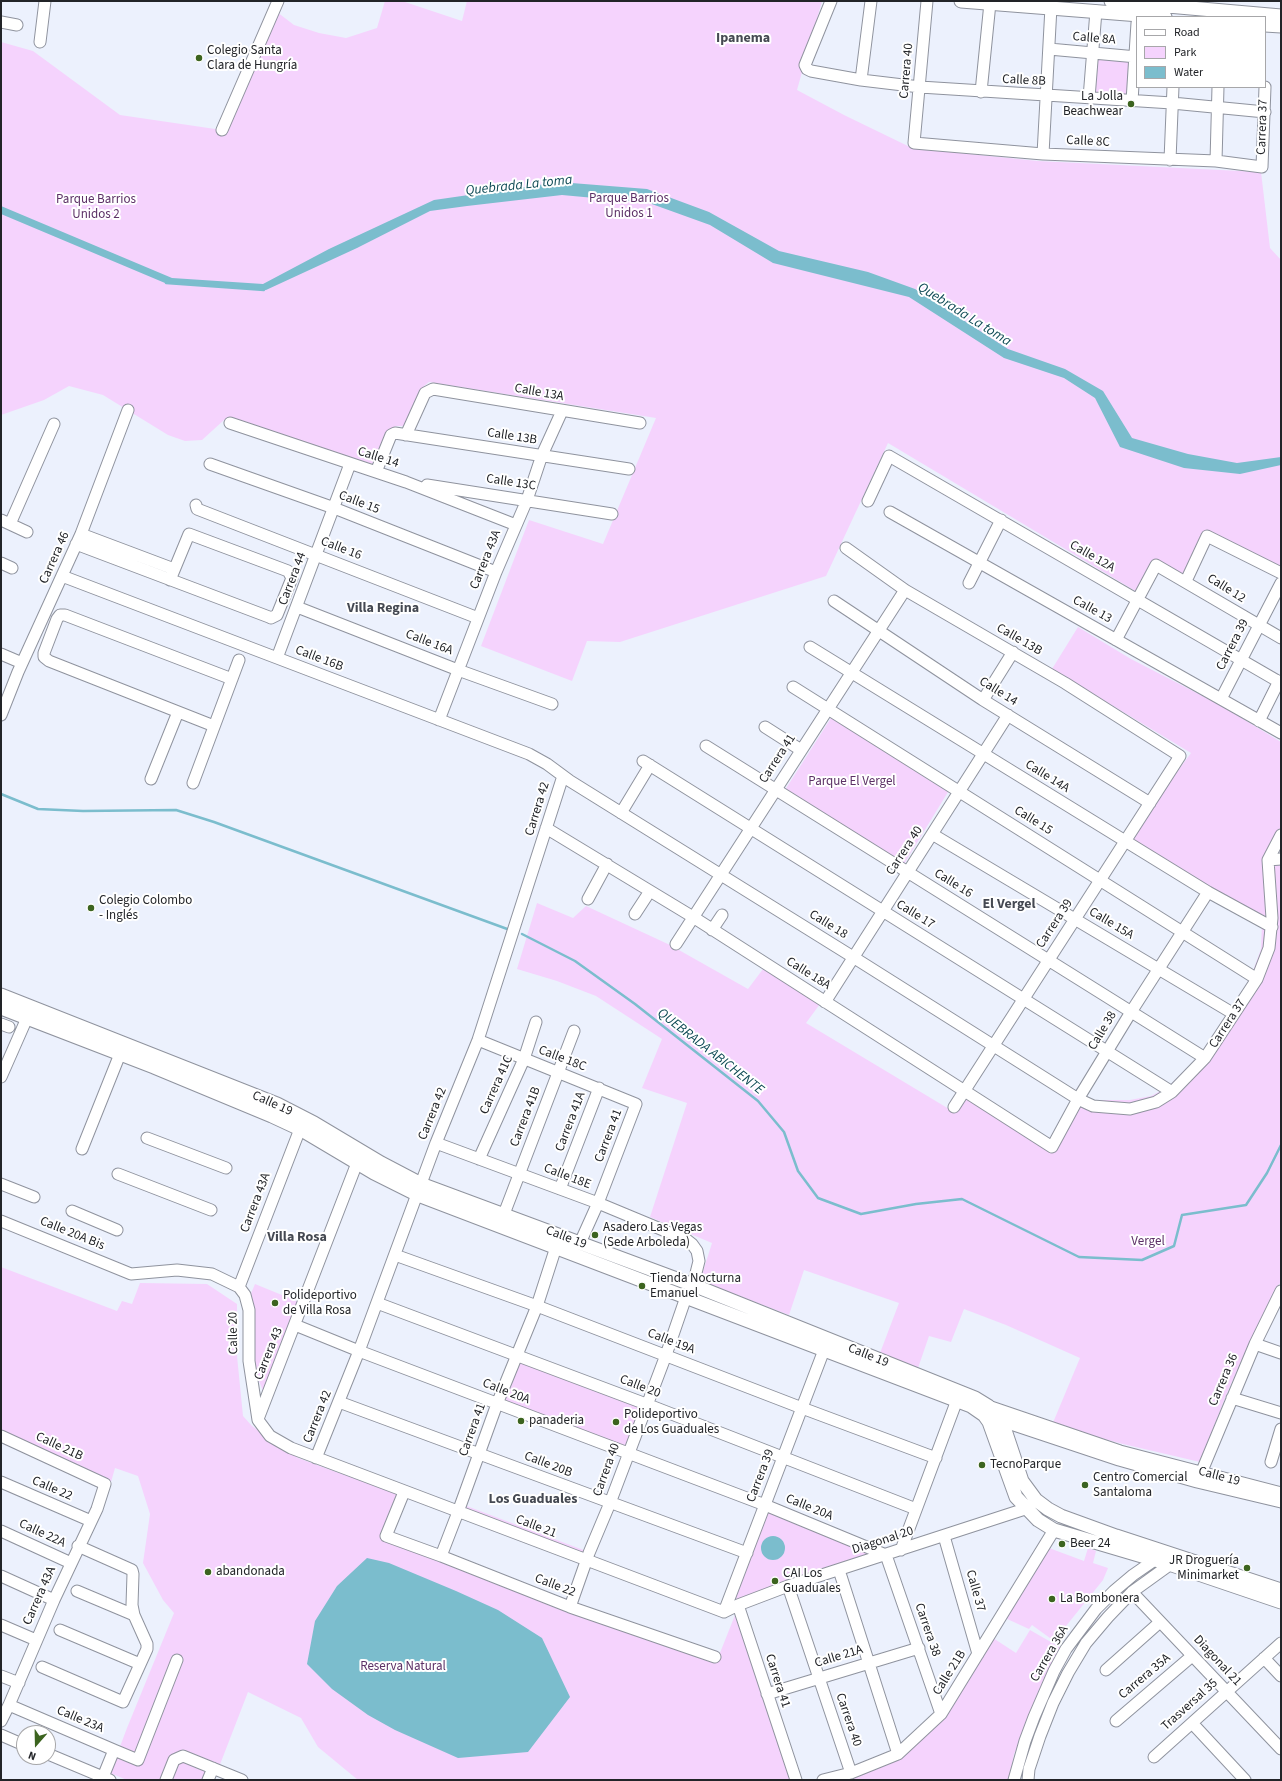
<!DOCTYPE html>
<html>
<head>
<meta charset="utf-8">
<style>
	body { margin:0 }
	#map { position:relative; width:1282px; height:1781px; overflow:hidden; background:#ecf1fd; font-family:"Source Sans 3",sans-serif }
	canvas { display:block }
	.frame { position:absolute; inset:0; border:2px solid #222428; pointer-events:none }
	.legend { position:absolute; left:1136px; top:16px; width:130px; height:72px; box-sizing:border-box; background:#fff; border:1px solid #a7a7a9; margin:0; padding:5px 7px; list-style:none; font-size:12px; color:#222428 }
	.legend li { display:flex; align-items:center; gap:8px; height:20px }
	.legend b { width:20px; border:1px solid #a7a7a9 }
	.north { position:absolute; left:16px; top:1725px; width:40px; height:40px; box-sizing:border-box; background:#fff; border:1px solid #a7a7a9; border-radius:50%; rotate:200deg; font-size:11px; font-weight:700; line-height:16px; text-align:center; color:#222428 }
	.north::after { content:''; display:block; margin:auto; width:14px; height:18px; background:#3c641f; clip-path:polygon(50% 0,100% 100%,50% 72%,0 100%) }
</style>
</head>
<body>
<div id="map">
<canvas width="1282" height="1781"></canvas>
<div class="frame"></div>
<ul class="legend">
<li><b style="height:5px;background:#fff"></b>Road</li>
<li><b style="height:11px;background:#f5d3fd"></b>Park</li>
<li><b style="height:11px;background:#7bbdcd"></b>Water</li>
</ul>
<div class="north">N</div>
</div>
<script>
const c = document.querySelector('canvas').getContext('2d');
c.lineJoin = 'round';
function fill(path, color) { c.fillStyle = color; c.fill(path, 'evenodd'); }
const poly = rows => new Path2D(rows.map(r => 'M' + r).join(''));
function stroke(path, color, width, dash) { c.strokeStyle = color; c.lineWidth = width; c.lineCap = dash ? 'butt' : 'round'; c.setLineDash(dash || []); c.stroke(path); }
function drawText(font, color, halo, rows, align = 'center') {
  c.font = font + ' "Source Sans 3",sans-serif'; c.lineWidth = 4; c.setLineDash([]); c.textBaseline = 'middle'; c.strokeStyle = halo; c.fillStyle = color; for (const [text, x, y, turn = 0] of rows) {
    c.save(); c.translate(x, y); c.rotate((+turn || 0) * Math.PI / 180); c.textAlign = isNaN(turn) ? turn : align; if (halo) c.strokeText(text, 0, 0); c.fillText(text, 0, 0); c.restore();
  }
}
fill(poly([
	[385,1,402,1,462,21,467,1,822,1,797,90,844,115,912,148,1038,161,1261,172,1270,248,1281,260,1281,568,1204,531,1183,574,1155,559,1137,592,888,443,826,576,620,642,587,641,572,681,481,646,529,520,603,544,656,418,429,382,424,386,404,426,396,426,392,428,372,464,232,420,224,420,202,440,185,441,168,435,103,395,69,386,44,400,1,415,1,42,33,51,120,115,222,130,277,12,294,25,319,33,346,38,377,28],
	[1095,54,1133,58,1129,97,1090,93],
	[1078,627,1131,659,1220,705,1281,742,1281,827,1262,863,1281,864,1281,1282,1275,1289,1249,1344,1227,1393,1200,1462,1123,1444,1052,1425,1080,1358,1006,1325,964,1309,951,1342,929,1336,918,1368,880,1353,899,1303,804,1270,789,1315,700,1281,712,1243,650,1217,687,1103,642,1088,662,1039,596,996,557,981,517,969,537,903,573,918,586,906,670,945,748,989,763,969,820,1004,806,1023,954,1112,965,1094,1052,1149,1080,1105,1104,1100,1130,1100,1151,1096,1168,1087,1199,1056,1250,979,1261,949,1262,921,1131,840,1156,800,1191,753,1052,669],
	[831,718,948,792,904,864,785,790],
	[1,1267,117,1311,122,1301,132,1304,140,1283,207,1284,237,1304,237,1356,243,1416,252,1426,298,1458,397,1494,383,1540,504,1583,573,1612,716,1663,737,1610,790,1780,358,1780,318,1747,301,1718,248,1692,214,1780,127,1780,110,1773,127,1728,174,1613,163,1600,143,1563,150,1514,138,1476,115,1468,111,1482,1,1433],
	[255,1284,299,1302,264,1394,255,1370,253,1351,250,1296],
	[519,1360,644,1404,627,1452,503,1402],
	[464,1505,586,1551,583,1556,463,1511],
	[766,1510,872,1555,731,1604],
	[1049,1548,1084,1561,1088,1548,1096,1551,1093,1563,1108,1568,1103,1580,1054,1641,1032,1625,1029,1629,1005,1618],
	[1030,1630,1063,1649,1014,1754,1009,1780,832,1780,853,1774,905,1755,947,1715,993,1638,1016,1653]
]), '#f5d3fd');
fill(poly([
	[559,182,647,189,709,212,779,251,868,272,915,289,1008,349,1065,369,1103,391,1132,438,1188,454,1237,463,1281,457,1281,465,1240,474,1184,468,1120,447,1095,398,1064,378,1004,358,909,297,773,263,710,225,649,203,562,195,467,206,430,211,357,248,266,290,165,283,1,214,1,206,172,278,263,284,329,249,434,200],
	'761 1548a12 12 0 1 1 24 0a12 12 0 1 1-24 0Z',
	[367,1558,389,1563,456,1591,498,1610,542,1638,570,1697,528,1752,458,1758,395,1730,368,1715,332,1689,307,1664,315,1621,337,1586]
]), '#7bbdcd');
stroke(poly([
	[166,283,264,290],
	[1,794,38,809,83,811,176,810,214,822,510,930],
	[522,934,575,961,635,1004,758,1101,784,1132,798,1171,818,1198,861,1214,916,1204,962,1199,1079,1257,1142,1260,1174,1246,1182,1215,1246,1205,1267,1173,1281,1145]
]), '#7bbdcd', 2.5);
const minor = poly([
	[831,1,805,65,807,69,811,71,861,80,920,87,1172,103,1265,112],
	[927,1,914,143,1043,154,1216,161,1262,167,1265,87],
	[1,22,17,25],
	[40,42,45,1],
	[1049,49,1137,57],
	[861,80,871,1],
	[981,92,990,3],
	[1089,98,1096,11],
	[1132,101,1137,23],
	[222,130,278,1],
	[1043,154,1051,7],
	[1170,160,1173,87],
	[1216,161,1218,87],
	[230,423,406,482,516,525],
	[406,435,425,393,433,389,640,423],
	[210,464,334,508,496,572],
	[376,472,391,435,395,433,629,469],
	[427,485,612,514],
	[868,501,889,456,1281,683],
	[196,505,197,509,478,618],
	[890,512,1281,733],
	[1,520,27,532],
	[10,524,54,424],
	[81,534,174,569],
	[76,544,269,617,271,618,277,615,292,578,288,571,189,534,170,580],
	[846,548,905,590,1065,683,1180,756,954,1107],
	[1,563,12,568],
	[62,576,529,754,547,764,570,781,853,957,1078,1099,1093,1106,1130,1109,1156,1102,1172,1092,1205,1058,1257,979,1269,948,1272,918,1268,860],
	[1186,581,1207,536,1281,573],
	[969,583,1001,520],
	[834,601,983,700,1150,803],
	[297,607,458,670,552,704],
	[1116,640,1156,565,1281,638],
	[810,647,1208,892,1272,927],
	[1,654,22,663],
	[277,658,350,464],
	[793,687,1257,979],
	[1221,699,1281,583],
	[983,700,1013,652],
	[1,715,18,672,81,534,128,410],
	[439,720,496,572,527,500,542,455,562,411],
	[1259,721,1279,681],
	[214,726,49,661,44,657,44,653,57,619,60,615,65,615,232,679],
	[765,727,801,750],
	[706,746,1205,1058],
	[643,761,1172,1092],
	[151,779,178,712],
	[193,783,239,660],
	[621,813,650,765],
	[546,828,693,917,1052,1147,1078,1099,1131,1012,1208,892],
	[932,834,1234,1014],
	[1268,860,1281,835],
	[1268,860,1281,859],
	[588,899,607,864],
	[635,914,650,891],
	[712,930,722,915],
	[676,944,905,590],
	[825,1002,1008,715],
	[1,1024,9,1027],
	[478,1040,636,1104,598,1203,580,1243],
	[1,1077,27,1018],
	[147,1138,226,1168],
	[436,1143,598,1203,687,1240,692,1244,697,1251,699,1261,693,1285],
	[82,1149,120,1054],
	[479,1159,524,1059,536,1022],
	[118,1174,211,1210],
	[1,1184,34,1197],
	[560,1189,599,1088],
	[72,1211,117,1230],
	[504,1214,574,1031],
	[1,1221,131,1274,177,1270,212,1274,239,1287,245,1295,249,1310,249,1361,258,1420,270,1436,291,1448,724,1612],
	[395,1255,537,1306,802,1408,936,1458],
	[239,1287,300,1129],
	[377,1303,646,1404,916,1509],
	[295,1325,359,1351,765,1505,886,1555,941,1714],
	[1255,1344,1281,1353],
	[1232,1398,1281,1413],
	[339,1402,747,1553],
	[988,1406,1120,1451,1281,1493],
	[258,1419,357,1163],
	[1002,1421,1119,1460,1197,1482,1281,1502],
	[1,1436,105,1484,97,1509,54,1600,9,1705,1,1721],
	[316,1458,359,1351,436,1143,478,1040,563,776],
	[1271,1462,1281,1429],
	[1199,1478,1255,1344,1281,1291],
	[1,1482,91,1521],
	[404,1492,386,1536,441,1556,570,1607,715,1657],
	[1,1531,71,1563],
	[944,1536,978,1654],
	[901,1550,957,1400],
	[441,1556,458,1512,497,1404,537,1306,556,1247],
	[839,1570,898,1754],
	[1,1576,54,1600],
	[788,1586,851,1773],
	[77,1591,134,1615],
	[1132,1592,1281,1749],
	[738,1605,796,1780],
	[570,1607,589,1553,610,1503,666,1355,686,1297],
	[724,1612,738,1605,788,1586,1025,1509,1032,1503],
	[724,1612,824,1350],
	[1,1625,36,1640],
	[60,1630,140,1664],
	[1264,1658,1281,1676],
	[42,1667,123,1702,147,1649,147,1644,134,1615,132,1605,133,1574,132,1570,78,1546],
	[1106,1670,1160,1622],
	[1,1676,19,1683],
	[767,1694,919,1648],
	[9,1705,114,1750,103,1777],
	[1116,1721,1192,1656],
	[1192,1723,1245,1780],
	[1,1735,24,1745],
	[114,1750,138,1760,177,1660],
	[48,1754,110,1780],
	[1154,1757,1281,1643],
	[166,1780,174,1760,183,1756,242,1780],
	[208,1780,213,1768],
	[823,1780,851,1773,898,1754,941,1714,1054,1530],
	[1014,1780,1025,1741,1034,1717,1054,1671,1066,1649,1096,1609,1114,1591,1133,1575,1159,1557],
	[1028,1780,1029,1769,1040,1736,1053,1703,1068,1673,1086,1643,1108,1617,1132,1592,1175,1561]
]);
const major = poly([
	[961,1,1165,17],
	[1111,1,1281,16],
	[1265,25,1281,26],
	[1,995,277,1104,314,1123,381,1163,421,1184,693,1285,975,1398,988,1406,1002,1421,1022,1481,1036,1500,1048,1509,1061,1516,1116,1536,1281,1590],
	[1,1008,154,1067,272,1116,300,1129,374,1173,418,1195,971,1406,984,1415,989,1422,1016,1497,1038,1520,1054,1530,1169,1564,1281,1602]
]);
stroke(minor, '#8f939e', 13);
stroke(major, '#8f939e', 15);
stroke(minor, '#fff', 11);
stroke(major, '#fff', 13);
for (const [x, y, r, color] of [
	[199,58,4,"#3c641f"],
	[1131,104,4,"#3c641f"],
	[91,908,4,"#3c641f"],
	[595,1235,4,"#3c641f"],
	[642,1286,4,"#3c641f"],
	[275,1303,4,"#3c641f"],
	[521,1421,4,"#3c641f"],
	[616,1422,4,"#3c641f"],
	[982,1465,4,"#3c641f"],
	[1085,1485,4,"#3c641f"],
	[1062,1544,4,"#3c641f"],
	[1247,1568,4,"#3c641f"],
	[208,1572,4,"#3c641f"],
	[775,1581,4,"#3c641f"],
	[1052,1599,4,"#3c641f"]
]) { const dot = new Path2D(); dot.arc(x, y, r, 0, 2 * Math.PI); c.fillStyle = color; c.fill(dot); stroke(dot, '#fff', 1.5); }
drawText('13px', '#222428', '#fff', [
	["Calle 8A",1094,39,5],
	["Carrera 40",907,71,-85],
	["Calle 8B",1024,81,3],
	["Carrera 37",1263,127,-88],
	["Calle 8C",1088,142,3],
	["Calle 13A",539,393,10],
	["Calle 13B",512,437,9],
	["Calle 14",378,458,18],
	["Calle 13C",511,483,9],
	["Calle 15",359,503,21],
	["Calle 16",341,549,21],
	["Calle 12A",1092,557,30],
	["Carrera 46",55,558,-66],
	["Carrera 43A",486,560,-68],
	["Carrera 44",293,579,-69],
	["Calle 12",1226,589,32],
	["Calle 13",1092,610,29],
	["Calle 13B",1019,640,30],
	["Calle 16A",429,643,21],
	["Carrera 39",1233,645,-63],
	["Calle 16B",319,659,21],
	["Calle 14",998,692,32],
	["Carrera 41",778,759,-57],
	["Calle 14A",1047,777,32],
	["Carrera 42",538,809,-73],
	["Calle 15",1033,821,32],
	["Carrera 40",905,851,-57],
	["Calle 16",953,884,32],
	["Calle 17",915,915,32],
	["Carrera 39",1055,924,-57],
	["Calle 15A",1111,924,31],
	["Calle 18",828,925,32],
	["Calle 18A",808,974,32],
	["Carrera 37",1228,1024,-57],
	["Calle 38",1103,1031,-59],
	["Calle 18C",562,1059,21],
	["Carrera 41C",497,1085,-66],
	["Calle 19",272,1104,24],
	["Carrera 42",433,1114,-68],
	["Carrera 41B",526,1117,-69],
	["Carrera 41A",571,1122,-69],
	["Carrera 41",609,1136,-69],
	["Calle 18E",567,1177,21],
	["Carrera 43A",256,1203,-69],
	["Calle 20A Bis",72,1234,22],
	["Calle 19",566,1238,21],
	["Calle 20",234,1333,-91],
	["Calle 19A",671,1342,21],
	["Carrera 43",269,1354,-68],
	["Calle 19",868,1356,22],
	["Carrera 36",1224,1380,-67],
	["Calle 20",640,1387,21],
	["Calle 20A",506,1392,21],
	["Carrera 42",318,1417,-68],
	["Carrera 41",473,1430,-70],
	["Calle 21B",59,1447,25],
	["Calle 20B",548,1465,21],
	["Carrera 40",607,1470,-70],
	["Carrera 39",761,1476,-69],
	["Calle 19",1219,1477,15],
	["Calle 22",52,1489,23],
	["Calle 20A",809,1508,22],
	["Calle 21",536,1527,21],
	["Calle 22A",42,1534,25],
	["Diagonal 20",883,1541,-18],
	["Calle 22",555,1586,21],
	["Calle 37",975,1591,74],
	["Carrera 43A",40,1596,-66],
	["Carrera 38",927,1630,71],
	["Carrera 36A",1050,1654,-60],
	["Calle 21A",839,1657,-17],
	["Diagonal 21",1217,1661,47],
	["Calle 21B",950,1673,-58],
	["Carrera 35A",1145,1677,-40],
	["Carrera 41",777,1681,72],
	["Trasversal 35",1190,1705,-42],
	["Calle 23A",80,1720,23],
	["Carrera 40",848,1720,71]
]);
drawText('13px', '#222428', '#fff', [
	["Colegio Santa",207,51],
	["Clara de Hungría",207,66],
	["La Jolla",1123,97,"right"],
	["Beachwear",1123,112,"right"],
	["Colegio Colombo",99,901],
	["- Inglés",99,916],
	["Asadero Las Vegas",603,1228],
	["(Sede Arboleda)",603,1243],
	["Tienda Nocturna",650,1279],
	["Emanuel",650,1294],
	["Polideportivo",283,1296],
	["de Villa Rosa",283,1311],
	["Polideportivo",624,1415],
	["de Los Guaduales",624,1430],
	["panaderia",529,1421],
	["TecnoParque",990,1465],
	["Centro Comercial",1093,1478],
	["Santaloma",1093,1493],
	["Beer 24",1070,1544],
	["JR Droguería",1239,1561,"right"],
	["Minimarket",1239,1576,"right"],
	["abandonada",216,1572],
	["CAI Los",783,1574],
	["Guaduales",783,1589],
	["La Bombonera",1060,1599]
], 'left');
drawText('13px', '#5c3066', '#fff', [
	["Parque Barrios",629,199],
	["Unidos 1",629,214],
	["Parque Barrios",96,200],
	["Unidos 2",96,215],
	["Parque El Vergel",852,782],
	["Vergel",1148,1242],
	["Reserva Natural",403,1667]
]);
drawText('bold 14px', '#454952', '#fff', [
	["Ipanema",743,39],
	["Villa Regina",383,609],
	["El Vergel",1009,905],
	["Villa Rosa",297,1238],
	["Los Guaduales",533,1500]
]);
drawText('italic 14px', '#0d4954', '#fff', [
	["Quebrada La toma",519,186,-6],
	["Quebrada La toma",964,315,32],
	["QUEBRADA ABICHENTE",710,1052,38]
]);
</script>
</body>
</html>
